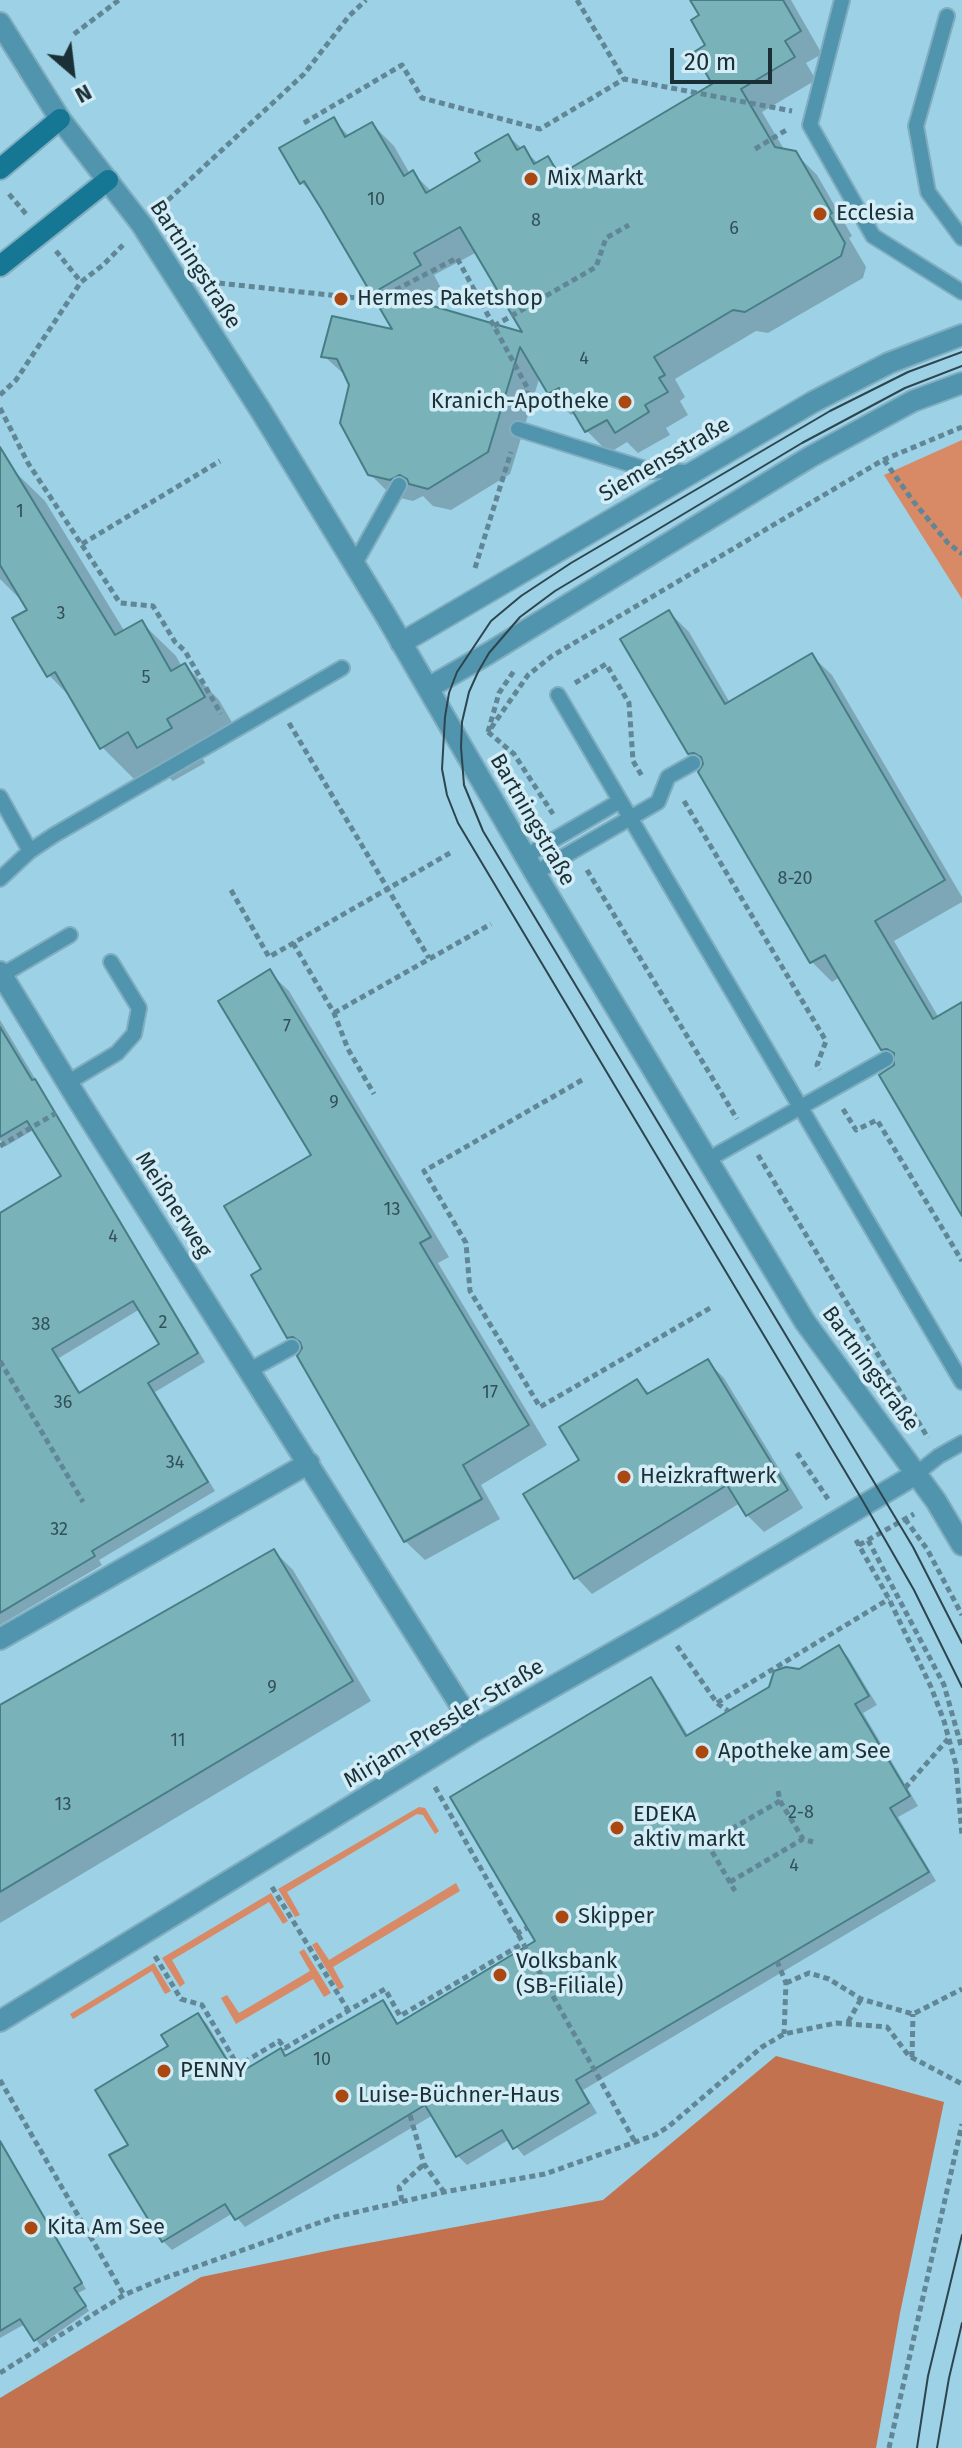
<!DOCTYPE html>
<html>
<head>
<meta charset="utf-8">
<style>
	body { margin:0 }
	#map { position:relative; width:962px; height:2448px; overflow:hidden; background:#9dd1e5; font-family:"Fira Sans",sans-serif }
	canvas { display:block }
	.north { position:absolute; left:32px; top:32px; width:80px; height:80px; -webkit-text-stroke:6px #d3edf7; paint-order:stroke; rotate:152deg; font-size:22px; font-weight:700; line-height:32px; text-align:center; color:#1b2f37 }
	.north::after { content:''; display:block; margin:auto; width:28px; height:36px; background:#1b2f37; clip-path:polygon(50% 0,100% 100%,50% 72%,0 100%) }
	.scale { position:absolute; left:670px; top:48px; width:102px; height:36px; box-sizing:border-box; border:4px solid #1b2f37; border-top:0; padding-left:10px; font-size:24px; line-height:28px; white-space:nowrap; color:#1b2f37; -webkit-text-stroke:6px #d3edf7; paint-order:stroke }
</style>
</head>
<body>
<div id="map">
<canvas width="962" height="2448"></canvas>
<div class="north">N</div>
<div class="scale">20 m</div>
</div>
<script>
const c = document.querySelector('canvas').getContext('2d');
c.lineJoin = 'round';
function fill(path, color) { c.fillStyle = color; c.fill(path, 'evenodd'); }
const poly = rows => new Path2D(rows.map(r => 'M' + r).join(''));
function stroke(path, color, width, dash) { c.strokeStyle = color; c.lineWidth = width; c.lineCap = dash ? 'butt' : 'round'; c.setLineDash(dash || []); c.stroke(path); }
function drawText(font, color, halo, rows, align = 'center') {
  c.font = font + ' "Fira Sans",sans-serif'; c.lineWidth = 7; c.setLineDash([]); c.textBaseline = 'middle'; c.strokeStyle = halo; c.fillStyle = color; for (const [text, x, y, turn = 0] of rows) {
    c.save(); c.translate(x, y); c.rotate((+turn || 0) * Math.PI / 180); c.textAlign = isNaN(turn) ? turn : align; if (halo) c.strokeText(text, 0, 0); c.fillText(text, 0, 0); c.restore();
  }
}
fill(poly([
	[962,440,962,599,884,475],
	[419,1807,425,1808,439,1831,435,1834,423,1815,417,1814,287,1892,300,1915,295,1917,278,1889],
	[456,1883,460,1891,333,1967,344,1987,339,1990,312,1945,317,1942,329,1960],
	[271,1893,288,1921,283,1924,269,1902,172,1960,185,1983,180,1987,162,1958],
	[304,1949,331,1993,324,1997,313,1979,236,2024,221,1998,227,1995,239,2013,310,1971,299,1952],
	[154,1963,171,1991,165,1994,152,1971,73,2019,70,2014]
]), '#d88966');
fill(poly([
	[776,2056,944,2102,900,2313,876,2448,0,2448,0,2398,201,2277,341,2248,603,2200]
]), '#c2724e');
fill(poly([
	[692,0,791,0,822,54,806,63,816,80,762,112,785,151,795,153,817,175,852,236,849,238,866,267,863,278,768,333,756,331,675,379,685,397,680,401,688,415,666,428,670,435,638,453,627,442,609,453,587,431,576,412,571,415,549,393,540,376,510,474,451,510,433,506,423,496,413,501,392,496,369,473,348,378,324,356,396,332,317,198,302,183,333,120,350,137,372,124,394,146,410,174,413,173,432,192,483,162,508,136,539,164,548,158,563,174,715,85,701,16],
	[477,252,526,336,415,303,441,288,434,275],
	[10,467,45,501,125,632,141,622,176,656,182,667,185,665,219,700,237,731,200,753,205,763,173,781,159,768,136,781,102,747,75,702,49,675,30,610,21,596,18,597,0,579,0,474],
	[669,612,689,632,730,703,811,655,832,675,962,897,962,902,894,941,939,1018,962,1004,962,1212,896,1063,883,1049,840,977,832,982,812,962,703,767,689,753],
	[269,972,289,991,449,1257,438,1263,547,1445,481,1485,500,1519,425,1560,405,1541,302,1351,289,1337,264,1270,314,1156],
	[0,1020,205,1362,155,1392,215,1491,99,1560,102,1565,0,1625,0,1215,64,1177,35,1129,6,1146,0,1140],
	[140,1309,162,1345,81,1394,59,1358],
	[707,1361,724,1378,803,1508,764,1532,747,1515,740,1503,592,1594,576,1577,582,1460,637,1381,650,1394],
	[274,1551,293,1570,371,1701,0,1923,0,1707],
	[839,1648,848,1657,877,1705,863,1713,918,1806,898,1817,936,1881,583,2090,597,2113,524,2156,510,2139,467,2165,458,2156,433,2115,245,2227,233,2213,172,2250,163,2241,171,2047,198,2015,207,2024,238,2076,281,2051,287,2057,383,2003,399,2024,538,1942,651,1680,660,1689,689,1737],
	[11,2163,86,2289,78,2293,89,2311,40,2345,25,2324,0,2338,0,2170]
]), '#0003');
const building = poly([
	[690,0,783,0,801,31,785,41,795,57,741,89,775,147,796,151,832,213,829,215,845,243,841,256,745,312,733,310,654,357,665,375,659,378,668,392,645,405,649,412,615,433,607,420,585,432,559,388,548,394,520,347,488,452,428,489,409,484,407,479,400,475,390,480,368,475,340,423,349,385,337,359,321,357,332,316,392,329,322,210,304,181,300,184,279,148,334,117,345,137,372,122,404,176,413,170,426,193,480,161,475,153,508,134,517,150,524,146,534,164,548,156,559,175,712,84,694,52,705,45,691,20,699,15,690,0],
	[460,227,522,332,378,290,421,265,414,253,460,227],
	[0,447,115,635,142,620,171,671,185,663,205,697,167,719,172,728,137,748,128,732,100,749,55,672,47,677,12,618,27,610,0,565,0,447],
	[669,610,725,704,812,653,945,880,875,921,933,1019,962,1002,962,1216,879,1075,894,1065,894,1053,887,1049,881,1050,825,955,810,963,698,772,703,764,701,757,694,753,688,754,620,639,669,610],
	[270,969,431,1237,420,1243,529,1425,463,1465,482,1499,404,1542,297,1356,302,1348,300,1342,293,1337,287,1338,251,1275,261,1269,224,1206,311,1155,218,1001,270,969],
	[0,1027,32,1080,35,1079,198,1353,148,1383,208,1482,92,1551,95,1556,0,1613,0,1213,61,1176,27,1121,0,1137,0,1027],
	[133,1301,159,1344,79,1393,52,1349,133,1301],
	[708,1359,788,1490,746,1516,727,1485,574,1579,523,1494,579,1460,559,1427,637,1379,647,1394,708,1359],
	[274,1549,353,1681,0,1892,0,1705,274,1549],
	[839,1645,869,1696,855,1704,910,1796,890,1808,929,1872,576,2080,589,2103,513,2149,502,2130,456,2157,425,2105,235,2220,225,2204,162,2242,109,2155,128,2145,95,2090,168,2046,161,2035,198,2013,236,2075,281,2048,285,2056,383,2000,397,2024,535,1941,450,1797,651,1677,686,1736,769,1687,774,1671,786,1667,799,1669,839,1645],
	[0,2141,82,2283,74,2288,86,2306,34,2341,20,2319,0,2331,0,2141]
]);
fill(building, '#79b3b9');
stroke(building, '#457e84', 2);
const service = poly([
	[842,0,810,125,873,236,962,292],
	[947,16,916,126,928,192,962,238],
	[518,429,652,471,691,472],
	[354,565,399,485],
	[558,695,962,1382],
	[0,797,30,851],
	[526,856,620,801],
	[535,873,658,802,668,777,693,763],
	[0,879,30,851,54,835,342,668],
	[2,975,70,935],
	[67,1083,117,1053,134,1034,139,1008,111,962],
	[707,1160,886,1059],
	[250,1370,292,1347],
	[916,1474,939,1456,962,1443]
]);
const minor = poly([
	[0,23,60,119,142,225,261,411,386,616,535,873,805,1322,936,1501,962,1545],
	[401,643,813,402,889,363,962,335],
	[428,688,489,653,810,457,913,401,962,383],
	[0,972,78,1100,476,1730],
	[0,1639,309,1463],
	[0,2021,476,1730,664,1624,916,1474]
]);
const secondary = poly([
	[0,169,60,119],
	[0,266,108,180]
]);
stroke(service, '#80adbf', 18);
stroke(minor, '#80adbf', 24);
stroke(secondary, '#80adbf', 24);
stroke(poly([
	[577,0,624,79,792,111],
	[74,34,119,0],
	[304,123,402,65,422,98,540,129,624,79],
	[755,149,788,129],
	[9,194,26,214],
	[168,200,304,74,349,16,366,0],
	[56,251,81,282],
	[209,282,376,300,457,258,528,389,524,408],
	[494,326,596,267,606,238,629,225],
	[0,395,16,380,81,282,103,265,123,245],
	[0,408,28,463,120,603,153,606,175,642,185,651,221,714],
	[884,460,913,501,948,543,962,554],
	[82,544,220,461],
	[475,568,511,452],
	[575,683,606,664,629,703,633,761,642,776],
	[289,723,429,958],
	[491,728,528,675,552,656,883,460,962,427],
	[488,732,514,754,553,814],
	[488,732,499,693,514,671],
	[684,801,826,1041,817,1065,820,1070],
	[587,870,737,1119],
	[231,890,269,957,450,853],
	[293,943,334,1013,348,1049,374,1094],
	[334,1013,491,924],
	[582,1080,424,1171,466,1243,470,1291,540,1407,712,1307],
	[843,1109,856,1130,877,1120,962,1261],
	[0,1146,56,1113],
	[758,1155,928,1438],
	[0,1361,83,1502],
	[797,1453,828,1499],
	[905,1519,927,1549,962,1615],
	[856,1540,889,1599,931,1687,944,1721,956,1765,962,1835],
	[868,1540,944,1685,962,1749],
	[859,1545,914,1514],
	[677,1646,717,1703,728,1711],
	[717,1703,889,1599],
	[435,1787,635,2142],
	[905,1788,948,1739],
	[778,1791,780,1801,803,1839],
	[696,1840,707,1843,780,1801],
	[707,1843,735,1891],
	[730,1882,803,1839,813,1842],
	[272,1887,348,2010],
	[516,1934,527,1928],
	[155,1956,181,1999,202,2005,238,2066,279,2041,285,2048,385,1989,400,2016,522,1944],
	[777,1961,786,1983,784,2034],
	[786,1983,809,1973,829,1979,861,1999,913,2014,962,1989],
	[848,2022,861,1999],
	[912,2057,913,2014],
	[0,2080,124,2295],
	[410,2115,424,2164,444,2192],
	[402,2201,399,2187,424,2164],
	[0,2373,124,2295,162,2279,335,2217,444,2192,545,2174,655,2135,668,2127,762,2047,784,2034,836,2023,887,2027,909,2056,962,2084],
	[889,2448,962,2124]
]), '#618695', 5, [6, 4]);
stroke(service, '#5194ad', 14);
stroke(minor, '#5194ad', 20);
stroke(secondary, '#157794', 20);
stroke(poly([
	[962,352,908,372,830,411,571,563,521,596,491,621,457,672,449,693,445,717,442,769,447,795,458,823,864,1503,914,1590,962,1687],
	[962,366,905,388,802,443,555,591,520,617,489,653,478,672,469,692,462,722,461,747,464,785,483,831,913,1547,962,1643],
	[917,2448,928,2376,962,2235],
	[937,2448,949,2378,962,2323]
]), '#2d454f', 2);
for (const [x, y, r, color] of [
	[531,179,8,"#ab4811"],
	[820,214,8,"#ab4811"],
	[341,299,8,"#ab4811"],
	[625,402,8,"#ab4811"],
	[624,1477,8,"#ab4811"],
	[702,1752,8,"#ab4811"],
	[617,1828,8,"#ab4811"],
	[562,1917,8,"#ab4811"],
	[500,1975,8,"#ab4811"],
	[164,2071,8,"#ab4811"],
	[342,2096,8,"#ab4811"],
	[31,2228,8,"#ab4811"]
]) { const dot = new Path2D(); dot.arc(x, y, r, 0, 2 * Math.PI); c.fillStyle = color; c.fill(dot); stroke(dot, '#d3edf7', 3); }
drawText('18px', '#325058', null, [
	["10",376,200],
	["8",536,221],
	["6",734,229],
	["4",584,359],
	["1",20,512],
	["3",61,614],
	["5",146,678],
	["8-20",795,879],
	["7",287,1027],
	["9",334,1103],
	["13",392,1210],
	["4",113,1237],
	["2",163,1323],
	["38",41,1325],
	["17",490,1393],
	["36",63,1403],
	["34",175,1463],
	["32",59,1530],
	["9",272,1688],
	["11",178,1741],
	["13",63,1805],
	["2-8",801,1813],
	["4",794,1866],
	["10",322,2060]
]);
drawText('22px', '#1b2f37', '#d3edf7', [
	["Mix Markt",547,179],
	["Ecclesia",836,214],
	["Hermes Paketshop",357,299],
	["Kranich-Apotheke",609,402,"right"],
	["Heizkraftwerk",640,1477],
	["Apotheke am See",718,1752],
	["EDEKA",633,1815],
	["aktiv markt",633,1840],
	["Skipper",578,1917],
	["Volksbank",516,1962],
	["(SB-Filiale)",516,1987],
	["PENNY",180,2071],
	["Luise-Büchner-Haus",358,2096],
	["Kita Am See",47,2228]
], 'left');
drawText('22px', '#1b2f37', '#d3edf7', [
	["Bartningstraße",195,265,57],
	["Siemensstraße",665,460,-30],
	["Bartningstraße",532,820,60],
	["Meißnerweg",173,1205,57],
	["Bartningstraße",870,1369,54],
	["Mirjam-Pressler-Straße",444,1724,-31]
]);
</script>
</body>
</html>
